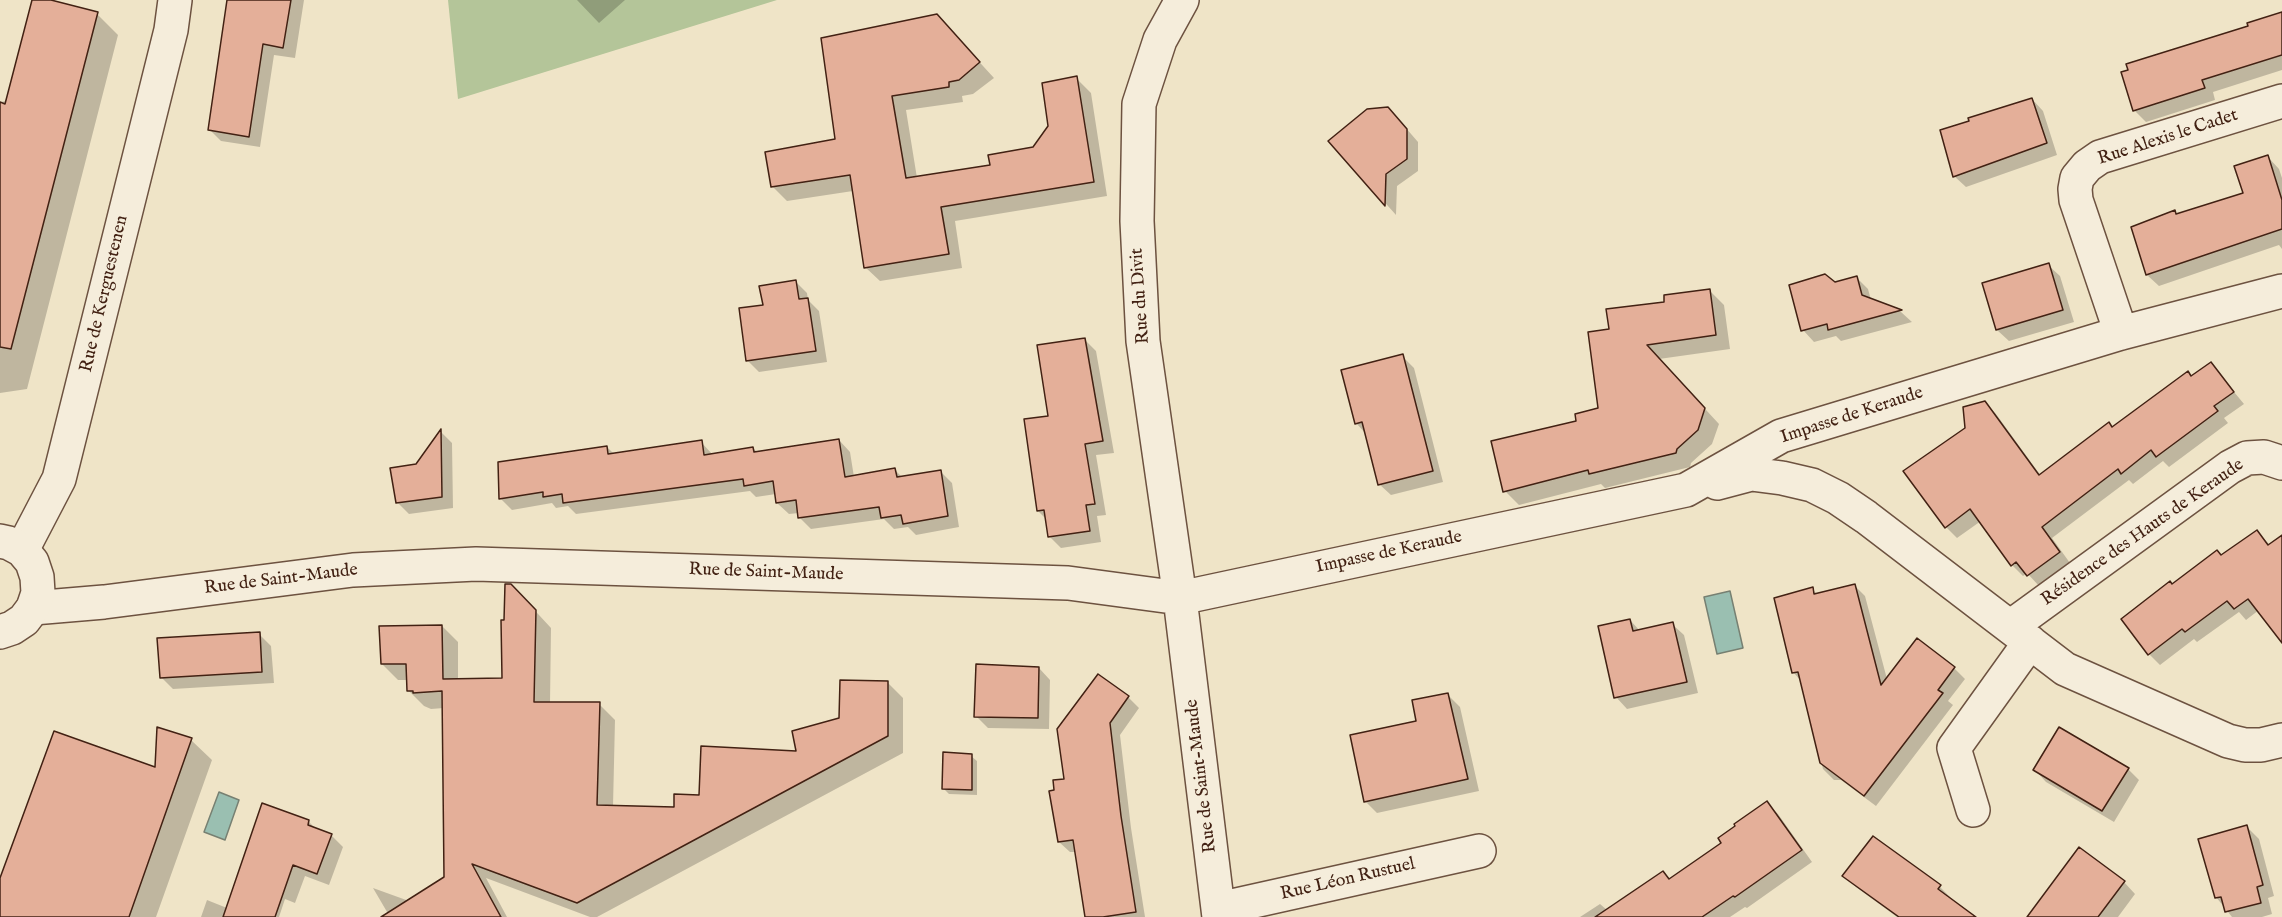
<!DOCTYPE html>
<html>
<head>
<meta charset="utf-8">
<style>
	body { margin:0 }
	canvas { display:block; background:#efe4c7 }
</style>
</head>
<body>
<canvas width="2282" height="917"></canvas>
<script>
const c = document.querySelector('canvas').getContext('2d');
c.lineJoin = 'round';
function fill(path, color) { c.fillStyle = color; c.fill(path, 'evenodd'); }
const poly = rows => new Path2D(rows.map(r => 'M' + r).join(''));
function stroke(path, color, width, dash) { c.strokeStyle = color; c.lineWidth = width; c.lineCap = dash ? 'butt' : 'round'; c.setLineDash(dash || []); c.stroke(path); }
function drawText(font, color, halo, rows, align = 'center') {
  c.font = font + ' "IM FELL English",serif'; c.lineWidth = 6; c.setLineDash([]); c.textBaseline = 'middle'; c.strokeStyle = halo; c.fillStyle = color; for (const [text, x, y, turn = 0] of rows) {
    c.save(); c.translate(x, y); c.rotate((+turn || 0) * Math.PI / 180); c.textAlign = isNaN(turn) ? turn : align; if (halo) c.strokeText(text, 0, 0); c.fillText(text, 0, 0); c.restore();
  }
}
fill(poly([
	[448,0,777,0,458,99]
]), '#b4c599');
const water = poly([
	[1730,591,1743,648,1717,654,1704,597,1730,591],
	[219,792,239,800,225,840,204,832,219,792]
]);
fill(water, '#9abfb1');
stroke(water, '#778072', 1.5);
fill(poly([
	[33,0,45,0,97,14,118,35,27,389,0,393,0,102,7,101],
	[228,0,304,0,295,58,274,55,260,147,221,141,209,129],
	[577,0,625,0,599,23],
	[2282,14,2282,70,2213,92,2215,100,2146,122,2134,110,2250,27],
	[951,31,994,78,973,94,962,96,963,102,906,110,917,178,991,167,1034,149,1050,126,1076,78,1091,93,1107,196,955,221,962,268,880,281,865,267,853,191,787,201,772,186,836,140],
	[2032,99,2043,111,2057,155,1966,187,1954,176],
	[1399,120,1418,142,1418,171,1397,186,1396,215,1330,141],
	[2268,157,2279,169,2282,178,2282,249,2279,245,2159,286,2147,275,2132,228,2175,212,2178,215,2244,193],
	[2048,265,2060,276,2074,322,2009,341,1997,330],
	[1856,277,1868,289,1871,300,1901,312,1912,322,1841,341,1836,336,1814,342,1803,330,1835,283],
	[795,281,807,293,808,300,819,311,827,362,759,372,747,360,764,306],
	[1710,291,1724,305,1730,349,1659,359,1719,424,1712,444,1691,463,1690,467,1605,488,1601,484,1519,505,1505,491,1578,422,1600,409,1610,330,1666,303],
	[1085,340,1096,351,1114,453,1096,455,1106,515,1097,516,1101,542,1061,548,1049,536,1046,519,1038,511,1049,417],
	[1402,356,1414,368,1443,482,1391,495,1379,484,1366,434,1356,423],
	[2211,364,2244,404,2224,418,2228,423,2169,467,2163,461,2133,484,2129,480,2052,538,2070,563,2039,586,2027,573,2023,576,2012,565,1981,521,1957,538,1946,527,1967,428,1985,402,1996,414,2041,476],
	[441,432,452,443,453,508,409,514,397,502,417,465],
	[839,440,850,452,854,477,895,470,902,477,940,471,952,483,959,527,916,535,908,527,894,529,884,519,811,529,800,518,799,513,789,514,777,503,776,494,756,497,750,491,576,514,568,506,556,508,552,503,512,510,500,498,607,447,614,454,701,442,713,455,753,448,758,453],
	[2257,532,2270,545,2282,552,2282,641,2259,610,2246,620,2239,612,2197,642,2194,639,2160,665,2149,654,2173,586,2222,557],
	[1854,585,1865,596,1887,679,1917,640,1954,668,1965,679,1948,701,1953,705,1876,806,1841,780,1834,780,1823,769,1802,682,1793,672,1812,589,1818,595],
	[527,602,551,628,550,704,599,704,615,720,613,807,676,809,797,753,887,682,903,698,903,753,597,917,590,917,486,878,507,917,390,917,373,888,409,901,446,878,444,708,431,709,424,706,408,690,408,680,398,680,382,664,442,626,458,642,458,681,504,680],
	[1630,620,1640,631,1672,624,1684,635,1698,693,1627,709,1616,697],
	[259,634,271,646,274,683,173,689,161,677],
	[1039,668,1050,680,1049,729,988,728,976,716],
	[1099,676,1128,697,1139,708,1120,735,1131,828,1145,917,1087,917,1077,852,1070,852,1059,842,1056,791,1066,780],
	[1448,695,1460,707,1479,791,1377,813,1365,801,1418,722],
	[159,729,191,740,212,760,156,917,0,917,0,884,156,769],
	[971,756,977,761,977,795,949,794,944,789],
	[2128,769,2139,780,2114,822,2046,782,2035,770],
	[1767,803,1778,814,1812,862,1747,908,1745,907,1730,917,1580,917,1600,904,1607,910,1670,881,1723,844,1737,826],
	[309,822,317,830,331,835,343,847,329,885,305,876,295,903,285,899,279,917,201,917,207,900,227,908],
	[2247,827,2259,839,2274,896,2268,898,2272,914,2262,917,2232,917,2216,897],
	[1844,876,1940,887,1951,898,1950,900,1974,917,1897,917,1856,887],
	[2124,882,2135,894,2118,917,2063,917]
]), '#0003');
const building = poly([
	[32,0,51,0,98,12,11,349,0,347,0,102,5,104,32,0],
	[227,0,291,0,283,48,263,44,249,137,208,130,227,0],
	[2282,12,2282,55,2202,80,2205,88,2133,111,2121,72,2128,70,2126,64,2248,26,2247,23,2282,12],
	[937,14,980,62,959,80,949,82,949,87,892,96,906,178,990,165,988,155,1033,147,1048,126,1042,83,1077,76,1094,182,941,207,949,254,864,268,850,175,771,187,765,152,835,139,821,38,937,14],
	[2032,98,2047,143,1953,177,1940,130,1969,121,1968,118,2032,98],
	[1388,107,1407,129,1407,159,1386,174,1385,206,1328,141,1367,109,1388,107],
	[2268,155,2282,200,2282,229,2146,275,2131,227,2175,210,2176,214,2243,193,2234,166,2268,155],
	[2049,263,2063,310,1996,330,1982,283,2049,263],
	[1825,274,1835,282,1857,276,1862,295,1902,310,1828,330,1827,324,1801,331,1789,285,1825,274],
	[796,280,799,299,808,298,816,351,746,361,739,308,763,305,759,286,796,280],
	[1710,289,1716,335,1647,345,1705,408,1698,430,1677,449,1676,453,1589,474,1588,470,1503,492,1491,441,1576,421,1575,414,1598,408,1588,332,1609,329,1606,309,1664,302,1664,295,1710,289],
	[1085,338,1103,441,1085,444,1095,504,1086,505,1090,531,1048,537,1044,510,1037,511,1024,419,1048,416,1037,345,1085,338],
	[1403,354,1433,471,1378,485,1362,422,1355,424,1341,370,1403,354],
	[2211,362,2234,392,2214,406,2218,411,2156,457,2151,450,2121,474,2118,469,2042,527,2060,552,2027,576,2016,562,2011,566,1970,509,1945,528,1903,471,1965,428,1963,407,1985,401,2039,475,2109,422,2112,427,2188,371,2191,376,2211,362],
	[441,429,442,497,396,503,390,468,416,464,441,429],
	[839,439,845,477,895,468,897,477,941,470,948,516,903,524,901,515,881,518,879,507,798,518,796,500,776,503,773,481,744,486,743,479,563,503,562,494,543,497,543,492,499,499,498,462,607,446,608,454,702,440,704,455,753,447,754,452,839,439],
	[2257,530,2268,545,2282,535,2282,643,2248,599,2234,609,2227,601,2185,632,2182,629,2148,655,2121,619,2170,581,2172,584,2217,550,2221,555,2257,530],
	[505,584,511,584,536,610,534,702,600,702,597,805,674,807,674,794,699,795,701,746,796,751,792,731,839,718,840,680,888,681,888,736,577,903,472,864,501,917,381,917,444,877,442,691,413,693,413,691,407,691,406,664,381,664,379,626,442,625,443,679,502,678,501,620,504,620,505,584],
	[1855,584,1881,685,1917,638,1955,667,1938,690,1943,693,1864,796,1820,763,1798,672,1792,673,1774,598,1813,587,1814,594,1855,584],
	[1630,619,1633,631,1673,622,1687,682,1614,698,1598,626,1630,619],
	[260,632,262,672,160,678,157,638,260,632],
	[976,664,1039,667,1038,718,974,717,976,664],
	[1098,674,1129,696,1110,723,1121,816,1136,912,1103,917,1085,917,1073,840,1058,842,1049,791,1054,790,1053,780,1064,779,1057,729,1098,674],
	[1448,693,1468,779,1364,802,1350,735,1416,721,1412,700,1448,693],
	[157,727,192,738,129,917,0,917,0,878,54,731,155,767,157,727],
	[2059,727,2129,768,2102,811,2033,770,2059,727],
	[943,752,972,754,972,790,942,789,943,752],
	[1767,801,1802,850,1735,897,1733,896,1702,917,1595,917,1663,871,1669,879,1721,843,1718,838,1735,826,1734,824,1767,801],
	[262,803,309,820,308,825,332,834,317,874,293,865,275,917,223,917,262,803],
	[2247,825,2263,885,2257,887,2261,903,2225,912,2221,897,2215,898,2198,839,2247,825],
	[1873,836,1941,885,1938,889,1976,917,1899,917,1842,876,1873,836],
	[2079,847,2125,881,2098,917,2027,917,2079,847]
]);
fill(building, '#e4af99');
stroke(building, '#422113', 1.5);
const minor = poly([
	[1182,0,1160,40,1139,104,1137,221,1143,341,1180,598,1219,917],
	[2121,333,2076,200,2075,189,2077,178,2087,166,2100,157,2282,101],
	[1717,483,1751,474,1782,478,1812,485,1838,498,1866,517,2065,669,2228,741,2245,745,2261,745,2282,740],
	[22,550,59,479,171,30,175,0],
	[33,608,104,602,353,570,476,564,1068,583,1180,598,1686,490,1781,436,2121,333,2282,291],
	[2010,627,2230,467,2247,458,2264,457,2282,463],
	[1973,810,1954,748,2030,642],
	[1218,909,1479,851]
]);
const tertiary = poly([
	[0,541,9,543,22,550,32,562,37,577,38,593,33,608,24,620,12,628,0,632]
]);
stroke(minor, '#6d5240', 36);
stroke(tertiary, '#6d5240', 36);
stroke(minor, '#f5eddb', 33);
stroke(tertiary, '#f5eddb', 33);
drawText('18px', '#422113', '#f5eddb', [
	["Rue Alexis le Cadet",2168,138,-18],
	["Rue de Kerguestenen",105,294,-77],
	["Rue du Divit",1141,296,-94],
	["Impasse de Keraude",1852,416,-18],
	["Résidence des Hauts de Keraude",2143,533,-35],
	["Impasse de Keraude",1389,553,-12],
	["Rue de Saint-Maude",766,573,2],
	["Rue de Saint-Maude",281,580,-7],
	["Rue de Saint-Maude",1202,776,-97],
	["Rue Léon Rustuel",1348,880,-13]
]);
</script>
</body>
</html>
